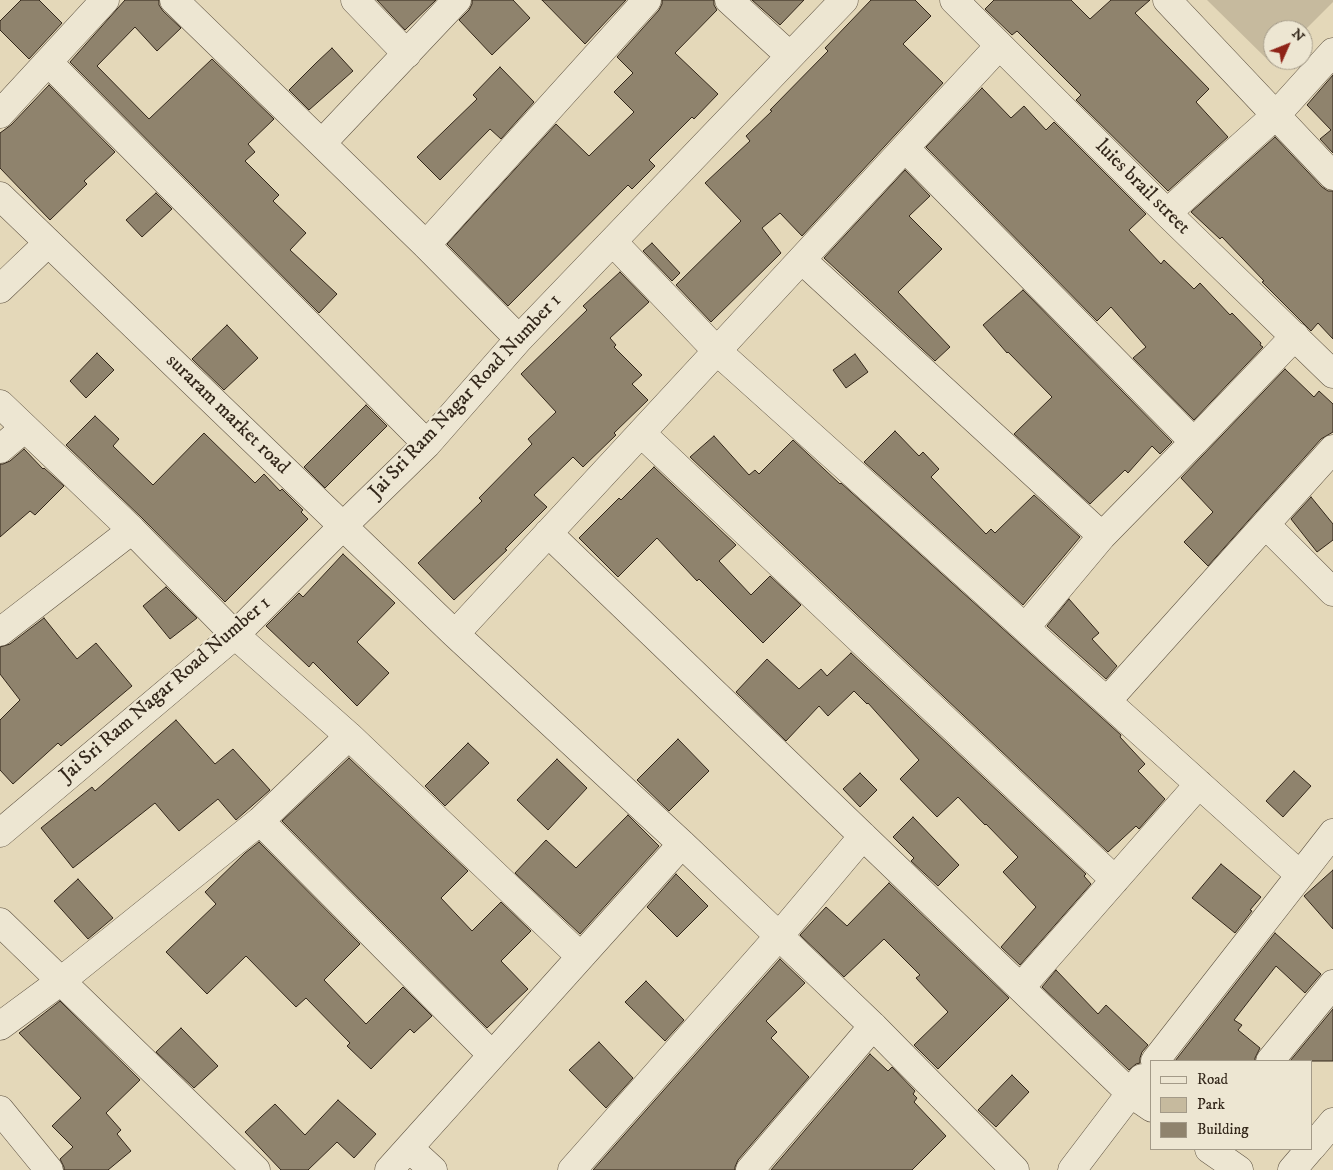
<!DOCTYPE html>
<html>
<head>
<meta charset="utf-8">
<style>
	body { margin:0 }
	#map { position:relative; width:1333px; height:1170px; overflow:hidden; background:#e4d8b9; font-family:"IM FELL DW Pica",serif }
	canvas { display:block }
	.legend { position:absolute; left:1150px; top:1060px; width:162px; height:90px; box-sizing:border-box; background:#ede6d2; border:1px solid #a39a88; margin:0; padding:6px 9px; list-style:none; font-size:15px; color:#33271a }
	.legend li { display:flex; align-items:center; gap:10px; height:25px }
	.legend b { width:25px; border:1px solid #a39a88 }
	.north { position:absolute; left:1263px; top:20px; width:50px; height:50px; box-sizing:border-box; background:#ede6d2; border:1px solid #a39a88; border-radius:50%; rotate:46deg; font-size:14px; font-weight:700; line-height:20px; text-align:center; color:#33271a }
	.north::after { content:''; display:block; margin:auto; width:18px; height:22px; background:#8f2418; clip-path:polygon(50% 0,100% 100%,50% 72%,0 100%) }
</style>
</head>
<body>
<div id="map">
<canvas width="1333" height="1170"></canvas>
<ul class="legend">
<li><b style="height:6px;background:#ede6d2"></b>Road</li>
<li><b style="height:14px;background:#c6ba9e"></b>Park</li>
<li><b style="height:14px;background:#8f836d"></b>Building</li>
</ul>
<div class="north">N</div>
</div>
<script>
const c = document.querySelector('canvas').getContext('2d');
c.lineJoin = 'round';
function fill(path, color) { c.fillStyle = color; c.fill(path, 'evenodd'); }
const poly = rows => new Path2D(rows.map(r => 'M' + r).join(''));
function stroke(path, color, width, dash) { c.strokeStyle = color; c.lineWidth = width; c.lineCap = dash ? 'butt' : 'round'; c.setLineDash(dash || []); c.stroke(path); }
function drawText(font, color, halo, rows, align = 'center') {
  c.font = font + ' "IM FELL DW Pica",serif'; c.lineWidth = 4.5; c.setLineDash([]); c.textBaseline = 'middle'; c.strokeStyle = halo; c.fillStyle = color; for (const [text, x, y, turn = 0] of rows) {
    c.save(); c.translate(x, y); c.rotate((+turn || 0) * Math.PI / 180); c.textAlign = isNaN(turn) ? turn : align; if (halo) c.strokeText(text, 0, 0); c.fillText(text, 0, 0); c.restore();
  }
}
fill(poly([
	[1207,0,1333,0,1333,2,1303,32,1303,30,1273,30,1273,60,1276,60,1272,64]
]), '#c6ba9e');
const building = poly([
	[21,0,39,0,62,23,29,59,0,30,0,21,21,0],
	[125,0,159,0,159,5,163,11,181,28,157,51,135,27,97,66,149,119,212,59,274,119,248,144,255,152,245,161,279,195,273,201,306,233,290,250,337,294,319,313,70,62,125,0],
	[377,0,436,0,405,30,377,0],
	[472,0,513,0,530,18,492,55,459,20,469,10,472,4,472,0],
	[542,0,626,0,585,44,542,0],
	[662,0,714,0,714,5,717,10,675,53,718,94,694,119,692,117,649,160,655,166,632,189,628,185,508,306,447,244,556,124,589,156,634,112,614,92,633,73,617,57,659,10,662,4,662,0],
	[752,0,804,0,780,25,752,0],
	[871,0,915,0,931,16,903,44,943,83,802,236,780,213,762,228,781,253,711,322,676,285,741,221,705,183,750,141,746,136,772,111,770,110,828,51,825,48,871,0],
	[994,0,1071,0,1090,19,1111,0,1150,0,1135,13,1209,89,1196,102,1228,137,1168,191,1076,100,1081,95,1017,31,1012,35,985,9,994,0],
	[332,48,353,71,309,110,289,90,316,63,332,48],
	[500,67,534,102,501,139,490,129,440,180,417,157,477,99,473,95,500,67],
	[1333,75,1333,153,1320,139,1331,130,1307,105,1333,75],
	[49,85,115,152,84,181,87,184,50,220,0,168,0,133,11,125,49,85],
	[982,88,1011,118,1024,106,1046,130,1054,122,1146,214,1129,230,1161,264,1164,260,1194,289,1200,283,1230,315,1232,313,1261,343,1260,345,1263,347,1194,420,1133,358,1146,347,1111,307,1097,321,926,147,982,88],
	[1275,137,1322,187,1328,191,1333,191,1333,339,1318,323,1311,331,1262,282,1264,281,1222,237,1220,239,1191,212,1275,137],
	[905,170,930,196,909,216,942,249,898,292,950,347,935,361,824,258,905,170],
	[156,193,172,209,142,237,126,220,156,193],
	[652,243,680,273,672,281,643,251,652,243],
	[620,272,649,302,610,338,616,345,614,347,642,375,632,384,648,400,614,433,616,435,583,467,573,457,534,495,547,507,505,549,507,550,454,600,418,563,482,501,479,498,532,444,528,439,556,412,521,374,587,310,583,306,620,272],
	[1023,290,1172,442,1160,454,1152,446,1128,473,1125,470,1090,504,1014,434,1052,397,1008,352,1007,353,983,325,1023,290],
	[227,325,258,358,224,390,192,359,227,325],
	[97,353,114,370,86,398,70,381,97,353],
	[855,354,868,372,846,388,833,370,855,354],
	[1285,369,1314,397,1319,391,1333,404,1333,432,1321,439,1208,566,1184,542,1213,512,1181,478,1285,369],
	[366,405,387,426,325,488,304,467,366,405],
	[95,416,119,439,113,446,153,485,204,433,255,483,264,474,280,491,282,489,303,510,301,512,308,519,225,602,143,519,66,445,95,416],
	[895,431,919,456,923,452,939,469,931,477,986,534,991,529,995,533,1034,495,1080,537,1023,605,864,462,895,431],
	[714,436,749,475,755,470,759,474,793,440,840,484,841,483,1121,735,1120,737,1145,764,1138,771,1165,799,1139,829,1136,826,1108,852,690,457,714,436],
	[24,449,43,469,44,468,64,486,35,515,30,511,0,537,0,464,3,464,10,461,24,449],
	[654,467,736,545,719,561,751,595,770,576,801,605,763,643,699,579,697,581,657,538,618,577,579,538,619,498,621,500,654,467],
	[1311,497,1333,524,1333,540,1317,552,1291,519,1311,497],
	[343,554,395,603,357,642,389,673,357,706,313,662,309,667,266,626,299,593,303,597,343,554],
	[166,587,197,618,170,639,143,606,166,587],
	[1069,599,1099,633,1092,639,1117,666,1106,679,1047,626,1069,599],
	[44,618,77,659,96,643,132,686,61,746,58,743,13,784,0,770,0,720,20,700,0,674,0,647,10,644,44,618],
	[851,653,1086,874,1084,876,1091,884,1020,965,1001,947,1036,907,1003,872,1018,857,986,824,985,825,958,797,937,817,900,779,919,760,868,703,867,704,854,691,828,716,819,706,786,741,736,692,767,659,799,689,821,669,827,676,851,653],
	[176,720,215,764,233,749,270,790,236,820,218,799,179,831,155,803,73,868,41,828,92,787,95,791,176,720],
	[678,739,709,771,669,811,637,780,678,739],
	[468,743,489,763,445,806,425,786,468,743],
	[349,758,468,871,441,898,472,931,501,902,531,931,501,961,528,989,487,1028,282,821,349,758],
	[557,759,587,788,548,830,517,800,557,759],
	[1294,771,1311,786,1283,817,1266,801,1294,771],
	[860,773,877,790,860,807,843,789,860,773],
	[628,815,659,846,580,934,515,873,546,840,576,868,628,815],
	[913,817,959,865,938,886,911,861,914,858,893,837,913,817],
	[259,842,360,944,324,980,366,1024,403,987,432,1016,414,1033,410,1029,371,1069,347,1046,350,1043,306,998,296,1007,246,956,207,994,166,952,216,904,205,892,245,853,259,842],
	[1221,864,1261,897,1250,910,1252,911,1235,933,1192,898,1221,864],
	[1333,870,1333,929,1304,896,1333,870],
	[676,874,708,906,677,937,647,907,676,874],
	[78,879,113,918,88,939,54,901,78,879],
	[889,883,1009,998,938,1069,914,1045,948,1012,916,978,920,975,884,939,844,977,800,935,826,907,847,926,889,883],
	[1275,933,1321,974,1305,993,1276,966,1234,1020,1242,1025,1238,1030,1260,1048,1255,1058,1255,1061,1175,1061,1275,933],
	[780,959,805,983,766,1021,777,1032,771,1038,809,1077,738,1160,735,1167,735,1170,593,1170,780,959],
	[1056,970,1098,1014,1106,1005,1148,1045,1142,1052,1140,1058,1140,1063,1136,1064,1129,1070,1042,987,1056,970],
	[646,981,684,1020,665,1041,625,1002,646,981],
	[60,1001,140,1080,106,1113,121,1130,117,1134,131,1151,108,1170,64,1170,64,1167,60,1159,73,1147,52,1126,81,1098,19,1033,60,1001],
	[1333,1009,1333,1061,1290,1061,1333,1009],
	[181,1028,218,1066,194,1088,156,1052,181,1028],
	[599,1042,633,1078,606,1108,569,1070,599,1042],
	[870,1054,888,1071,892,1067,915,1091,913,1094,917,1098,914,1102,946,1136,912,1170,771,1170,870,1054],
	[1012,1075,1029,1092,996,1127,978,1110,1012,1075],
	[338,1100,376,1134,354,1158,337,1142,308,1170,281,1170,245,1132,275,1104,305,1135,338,1100]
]);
fill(building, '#8f836d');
stroke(building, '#33271a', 1);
const street = poly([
	[174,0,426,245,519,339],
	[355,0,407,54],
	[729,0,790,56],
	[954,0,1167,213,1333,374],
	[1167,0,1333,176],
	[48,62,427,444],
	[0,114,105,0],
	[322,143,457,0],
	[905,148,1194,442,1295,336],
	[0,196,455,634,682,844,779,936,873,1026,1015,1170],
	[1167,213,1276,115,1333,52],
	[613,242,717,351,1300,875],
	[426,245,647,0],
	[802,260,1102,536,1025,628],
	[0,289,48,243],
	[0,404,132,530,235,635,349,736,580,956],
	[641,433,1115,880],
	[0,449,25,428],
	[1266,525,1333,592],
	[548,533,1130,1093,1152,1108],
	[1102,536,1194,442],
	[0,632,132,530],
	[455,634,999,46],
	[1107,701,1333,449],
	[260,821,492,1055],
	[0,833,235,635,343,526,427,444,519,339,844,0],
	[0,922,256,1170],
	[1021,987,1199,784],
	[0,1026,61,981,260,821,349,736],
	[1155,1061,1333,833],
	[1270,1061,1333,984],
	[0,1110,49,1170],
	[1312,1147,1333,1122],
	[409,1148,433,1170],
	[1209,1149,1239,1170],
	[389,1170,682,844],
	[572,1170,779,936,863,836],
	[750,1170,873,1026],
	[1072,1170,1142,1078],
	[1292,1170,1310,1149]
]);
stroke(street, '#5f5342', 29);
stroke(street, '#ede6d2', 28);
drawText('20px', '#33271a', '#ede6d2', [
	["luies brail street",1142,188,45],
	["Jai Sri Ram Nagar Road Number 1",466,397,-47],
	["suraram market road",227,415,44],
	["Jai Sri Ram Nagar Road Number 1",166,690,-41]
]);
</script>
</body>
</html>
